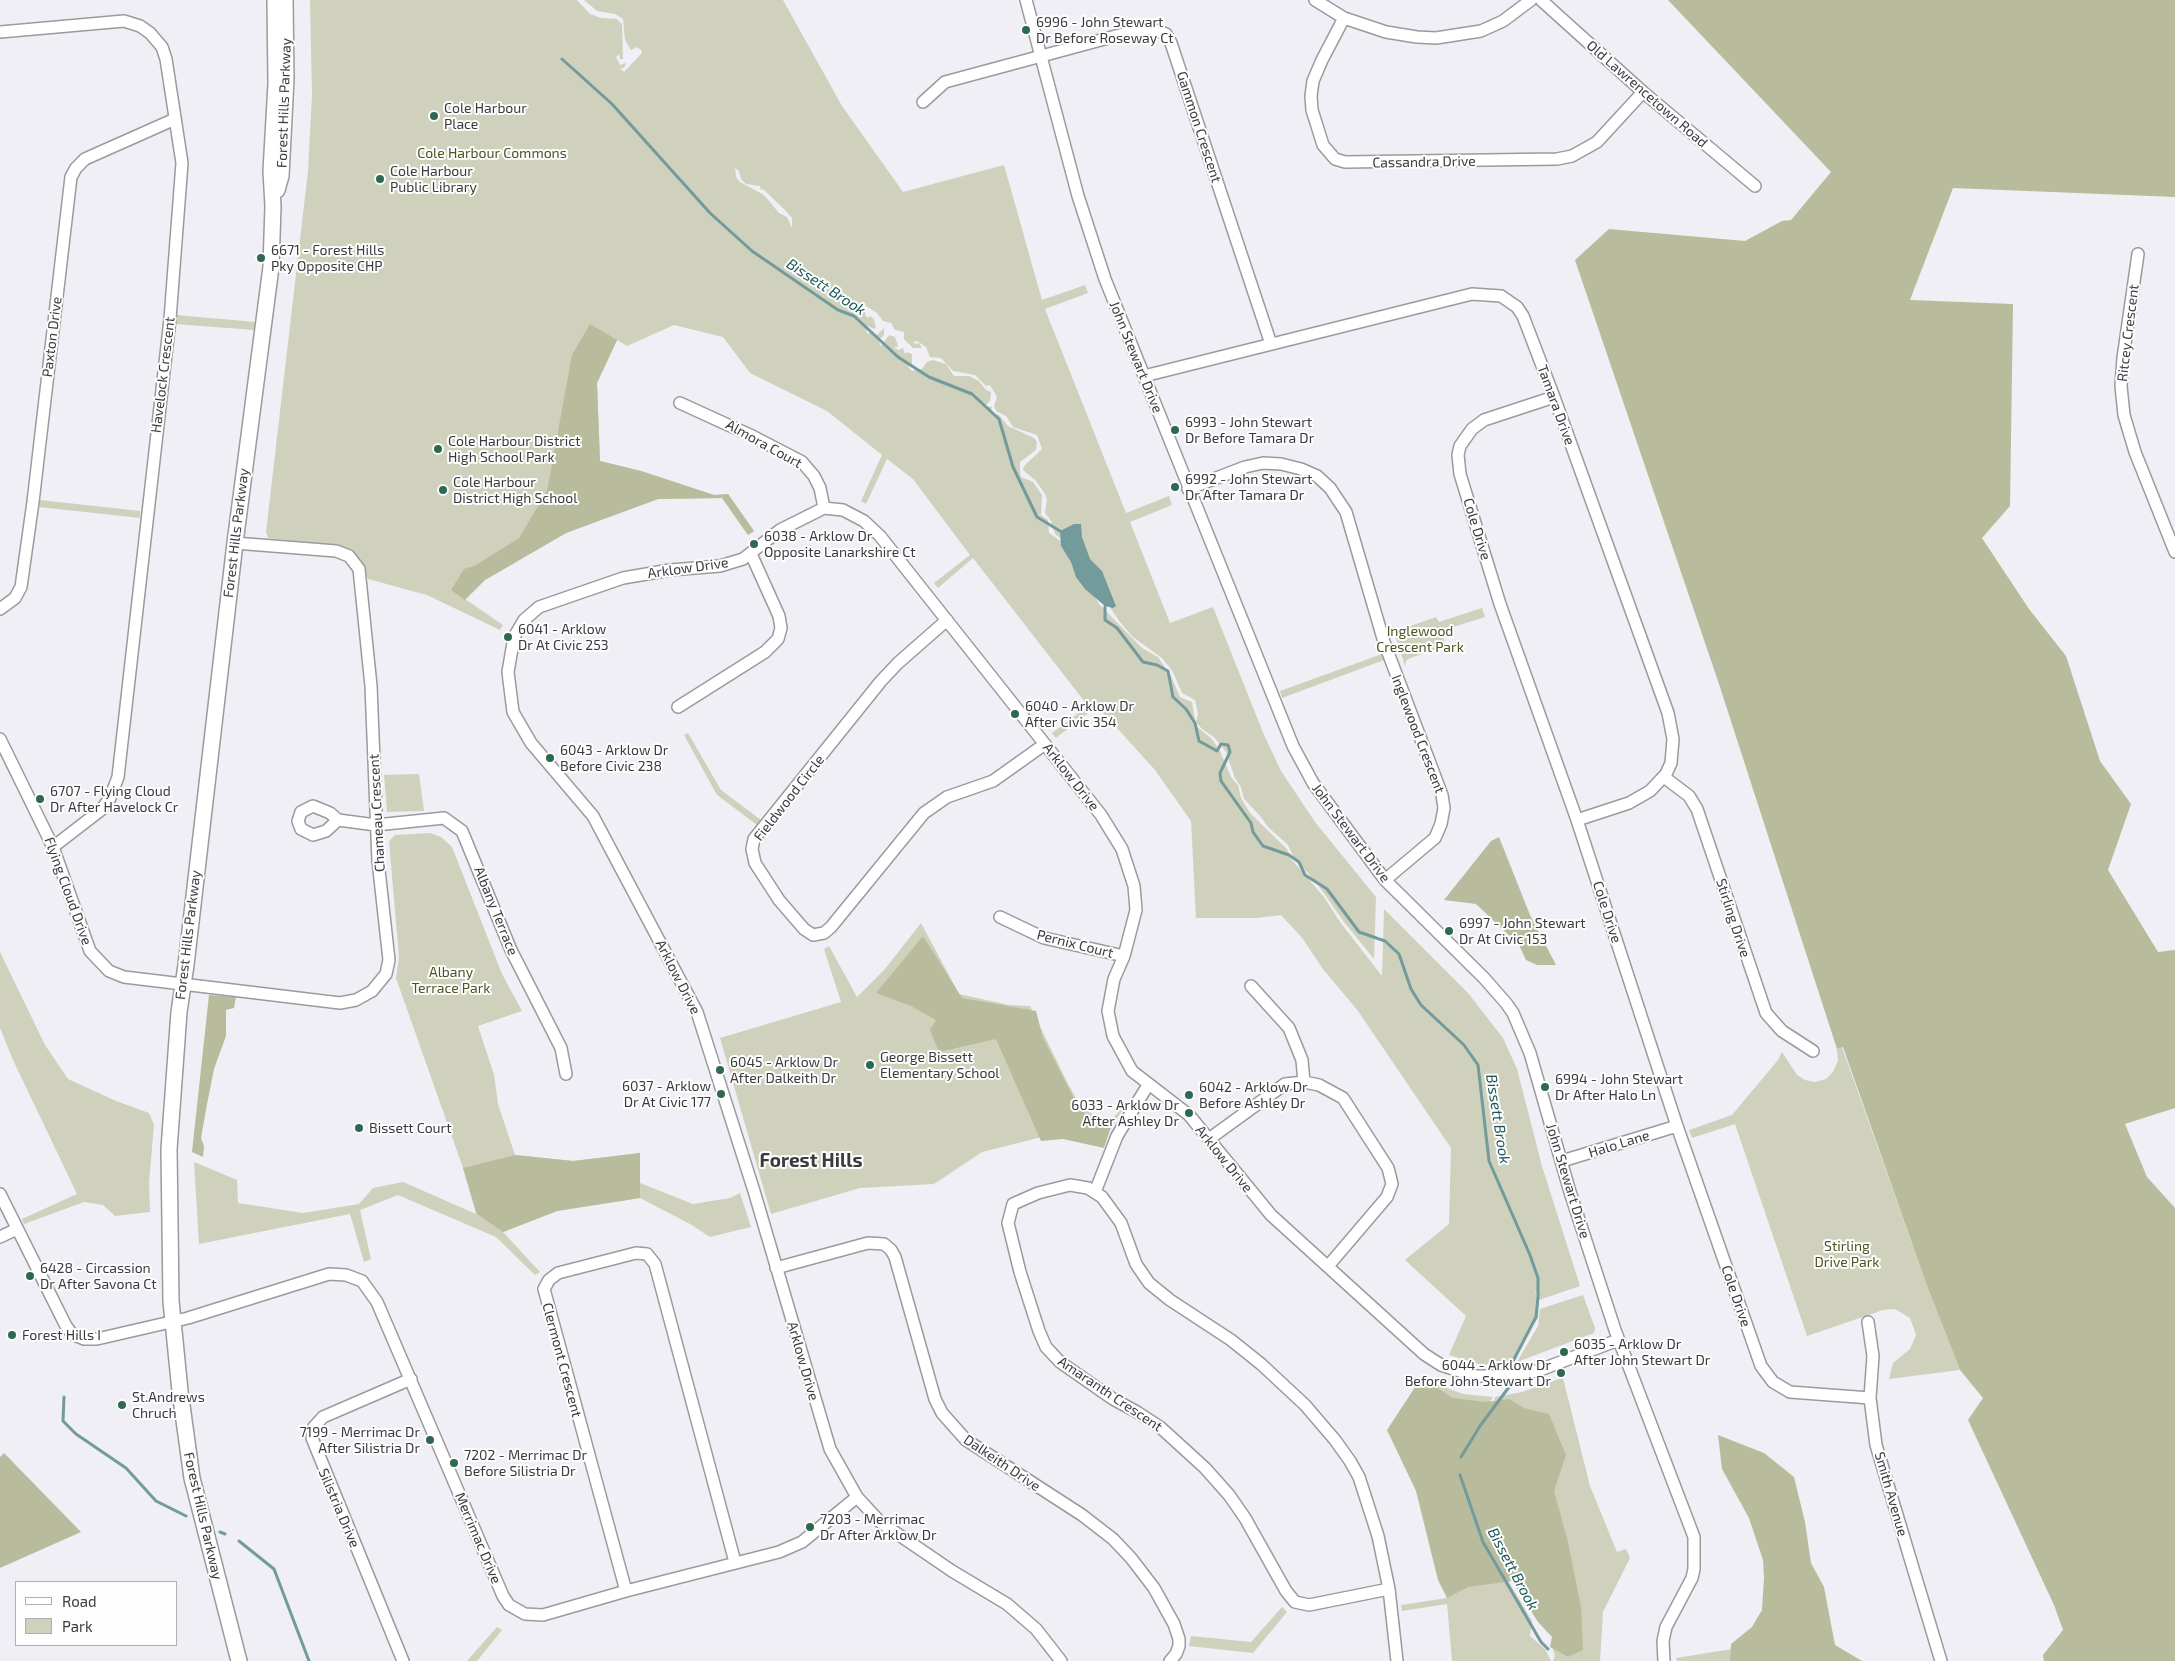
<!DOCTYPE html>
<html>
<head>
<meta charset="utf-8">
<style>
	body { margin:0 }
	#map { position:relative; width:2175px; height:1661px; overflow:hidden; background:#efeff5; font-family:"Exo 2",sans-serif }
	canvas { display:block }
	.legend { position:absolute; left:15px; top:1581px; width:162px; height:65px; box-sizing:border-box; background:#fdfdfe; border:1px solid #afafb1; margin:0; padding:6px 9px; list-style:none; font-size:15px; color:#3b3b3d }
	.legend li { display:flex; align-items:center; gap:10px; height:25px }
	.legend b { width:25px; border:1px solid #afafb1 }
</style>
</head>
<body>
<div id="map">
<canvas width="2175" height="1661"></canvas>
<ul class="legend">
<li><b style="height:6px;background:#fff"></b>Road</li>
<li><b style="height:14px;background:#cfd1bd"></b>Park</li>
</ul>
</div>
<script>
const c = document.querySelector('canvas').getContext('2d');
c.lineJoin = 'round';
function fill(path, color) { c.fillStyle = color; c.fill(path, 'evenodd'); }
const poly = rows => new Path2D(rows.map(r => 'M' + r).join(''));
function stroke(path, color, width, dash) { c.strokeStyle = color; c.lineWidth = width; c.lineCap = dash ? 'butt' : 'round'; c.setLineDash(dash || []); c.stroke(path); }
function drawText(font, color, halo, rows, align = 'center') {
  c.font = font + ' "Exo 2",sans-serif'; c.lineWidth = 4; c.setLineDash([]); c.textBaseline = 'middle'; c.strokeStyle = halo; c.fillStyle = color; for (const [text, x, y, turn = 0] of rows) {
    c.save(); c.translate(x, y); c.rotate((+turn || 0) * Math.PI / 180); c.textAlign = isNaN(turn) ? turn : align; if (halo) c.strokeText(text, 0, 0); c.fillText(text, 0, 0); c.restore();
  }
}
fill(poly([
	[310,0,577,0,590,14,601,18,617,19,622,24,623,59,620,59,619,54,616,57,620,65,626,63,624,68,620,68,624,72,642,53,641,50,637,47,631,50,625,40,623,19,615,14,597,11,584,0,783,0,842,106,903,192,1004,165,1042,300,1085,285,1088,293,1045,309,1126,513,1169,496,1172,505,1130,522,1170,623,1213,607,1264,735,1281,771,1315,822,1376,897,1374,959,1344,922,1316,882,1294,858,1288,845,1268,827,1261,817,1244,799,1241,787,1235,778,1226,752,1214,737,1202,729,1196,722,1198,714,1195,700,1182,693,1173,672,1162,658,1133,637,1120,622,1065,542,1055,534,1051,521,1045,513,1047,499,1045,494,1036,481,1023,470,1024,466,1042,449,1037,435,1013,427,1006,416,996,411,994,406,997,397,990,385,986,386,975,375,953,371,941,358,930,357,926,347,917,341,913,342,915,344,919,343,922,348,913,348,904,339,904,332,895,330,891,323,883,321,877,313,863,304,866,310,865,315,868,318,870,316,874,319,876,328,874,329,868,326,866,331,868,334,871,332,876,336,884,328,884,335,878,340,881,346,889,335,895,337,898,346,894,348,899,350,903,348,905,354,907,352,912,354,912,365,908,367,912,371,922,369,927,362,933,360,946,364,954,376,969,376,979,381,986,390,991,392,990,401,985,406,992,407,991,413,999,415,1008,426,1034,438,1037,442,1036,450,1020,462,1020,472,1021,477,1033,482,1042,495,1041,515,1048,520,1049,533,1062,542,1099,604,1142,648,1158,657,1171,676,1180,697,1192,702,1196,726,1212,739,1220,751,1231,777,1238,785,1241,798,1250,813,1287,849,1291,859,1324,897,1340,922,1382,976,1384,909,1468,993,1503,1038,1517,1069,1542,1166,1580,1286,1539,1300,1534,1287,1539,1305,1538,1318,1524,1339,1514,1362,1482,1365,1449,1355,1466,1316,1405,1260,1449,1224,1451,1148,1358,1011,1323,969,1303,939,1281,915,1256,918,1196,918,1191,821,1155,770,1097,706,1056,738,1052,733,1088,706,973,558,938,588,934,583,970,555,913,479,887,459,866,504,861,501,882,455,827,411,750,373,723,337,674,325,627,346,617,340,597,383,600,461,641,471,714,495,728,494,754,531,748,535,722,498,658,499,566,533,485,580,465,599,503,625,500,630,427,595,368,579,362,563,336,547,268,538,266,532,308,171,312,95],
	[735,168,739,171,741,179,746,184,760,186,761,190,763,189,786,211,792,218,792,228,787,217,779,213,764,195,740,182,736,177],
	[176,315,255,322,254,330,175,324],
	[40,500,140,511,140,518,39,507],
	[1482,608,1485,617,1441,631,1446,646,1410,658,1406,661,1405,666,1392,626,1399,630,1436,617,1439,622],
	[1382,654,1384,660,1282,698,1280,691],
	[688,733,721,790,761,820,757,825,717,795,684,735],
	[419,774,424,811,387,812,384,775],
	[430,833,441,837,452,847,502,974,522,1011,478,1026,494,1075,498,1104,515,1155,573,1161,640,1153,640,1183,693,1204,730,1198,740,1193,751,1227,710,1237,690,1224,640,1198,557,1211,503,1232,540,1272,535,1275,496,1237,398,1195,360,1210,371,1259,364,1262,350,1214,199,1244,194,1162,237,1180,238,1203,303,1213,359,1204,373,1188,403,1182,476,1214,463,1168,396,978,399,957,389,841,395,835],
	[921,923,959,994,1009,1005,1030,1006,1068,1084,1077,1100,1092,1114,1110,1121,1126,1104,1104,1140,1050,1135,982,1152,934,1184,860,1188,771,1214,720,1038,841,1002,824,949,829,946,857,997,885,969],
	[0,952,45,1045,68,1079,116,1101,149,1113,154,1125,149,1182,150,1212,115,1216,103,1205,84,1202,24,1224,22,1219,77,1194,13,1060,0,1028],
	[1842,1047,1927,1286,1960,1370,1889,1379,1893,1363,1910,1349,1916,1335,1910,1318,1895,1309,1883,1310,1807,1336,1735,1124,1692,1138,1689,1130,1732,1115,1778,1060,1782,1052,1797,1075,1805,1080,1815,1082,1826,1079,1833,1072,1838,1061,1837,1049],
	[1583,1295,1595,1328,1594,1333,1517,1362,1538,1326,1540,1309],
	[1565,1377,1563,1378,1590,1486,1617,1552,1626,1549,1630,1558,1603,1612,1600,1661,1553,1661,1555,1656,1552,1646,1554,1642,1494,1402,1495,1397,1522,1392],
	[1421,1378,1463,1394,1493,1397,1490,1402,1504,1574,1532,1621,1530,1636,1545,1649,1551,1661,1452,1661,1447,1604,1402,1611,1401,1605,1447,1598,1436,1542,1392,1425],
	[1282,1607,1287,1612,1253,1653,1189,1646,1191,1636,1251,1642],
	[497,1627,502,1630,477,1661,467,1661],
	[1732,1649,1789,1661,1677,1661,1676,1658]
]), '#cfd1bd');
fill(poly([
	[1668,0,2175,0,2175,197,1953,188,1910,300,2013,304,2010,506,1982,538,2029,609,2066,656,2100,761,2131,804,2108,870,2158,952,2175,950,2175,1108,2125,1124,2147,1177,2175,1208,2175,1661,2044,1661,2043,1655,2063,1630,2054,1605,1968,1420,1983,1398,1960,1370,1927,1286,1843,1047,1837,1049,1719,684,1575,260,1609,229,1745,241,1782,221,1791,220,1831,172],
	[590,324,617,340,597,383,600,461,641,471,714,495,728,494,754,531,748,535,722,498,658,499,566,533,485,580,465,600,451,590,464,569,476,565,519,538,547,491,572,355],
	[1499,837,1530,915,1556,965,1537,965,1526,960,1519,945,1476,904,1444,900,1491,841],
	[923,936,962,998,1036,1011,1043,1038,1078,1106,1091,1120,1112,1124,1104,1148,1063,1139,1041,1141,996,1039,939,1052,930,1030,936,1020,911,1006,876,993],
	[209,995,236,997,234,1008,226,1010,226,1036,214,1069,207,1104,201,1138,204,1146,203,1157,192,1152],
	[640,1153,640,1198,557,1211,503,1232,477,1214,463,1168,515,1155,573,1161],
	[1421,1378,1453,1398,1486,1402,1509,1399,1524,1408,1549,1414,1566,1455,1554,1491,1568,1542,1581,1607,1583,1650,1568,1657,1550,1647,1552,1637,1538,1622,1512,1581,1468,1587,1447,1598,1438,1580,1416,1491,1387,1430],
	[1718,1435,1764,1453,1794,1477,1805,1522,1811,1563,1824,1587,1835,1645,1862,1661,1730,1661,1731,1644,1752,1627,1762,1610,1764,1578,1763,1560,1749,1518,1722,1469],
	[4,1453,81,1532,0,1568,0,1457]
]), '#b8bc9c');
fill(poly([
	[1074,524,1081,524,1082,537,1090,559,1102,571,1116,606,1113,608,1105,606,1085,589,1076,577,1071,562,1061,546,1060,531]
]), '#739b9c');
stroke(poly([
	[562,59,612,104,710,213,752,251,838,310,854,316,898,357,929,377,972,394,999,419,1013,467,1037,517,1060,531],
	[1105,606,1105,620,1117,628,1143,662,1157,665,1168,671,1173,697,1186,709,1195,723,1199,741,1217,751,1221,744,1228,745,1230,752,1220,773,1221,781,1251,823,1253,832,1263,846,1289,855,1299,862,1305,875,1327,889,1359,932,1385,941,1399,954,1411,989,1421,1005,1464,1045,1478,1065,1489,1161,1530,1255,1538,1278,1538,1297,1536,1317,1511,1365,1509,1387,1480,1426,1461,1457],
	[64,1397,63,1421,76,1434,126,1468,156,1501,186,1516],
	[1460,1475,1483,1542,1541,1642,1548,1649],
	[220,1532,225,1534],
	[239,1541,274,1569,309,1661]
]), '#739b9c', 3);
const street = poly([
	[1026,0,1078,196,1105,279,1293,746,1313,783,1385,880,1484,978,1506,1003,1513,1013,1530,1053,1570,1192,1615,1330,1694,1537,1694,1569,1692,1578,1666,1627,1663,1641,1664,1661],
	[1315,0,1344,18,1386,32,1417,37,1436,38,1481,31,1503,21,1531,0],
	[1541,0,1643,92,1755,186],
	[1344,18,1322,60,1313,81,1311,96,1312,110,1323,145,1335,159,1345,162,1557,159,1572,156,1597,142,1643,92],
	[0,32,124,21,140,26,150,33,162,47,166,59,182,163,170,319,118,777,110,798,101,810,53,847],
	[923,102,945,82,1138,30,1148,28,1166,34,1171,43,1271,344],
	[2138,254,2123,358,2121,386,2124,415,2135,452,2175,552],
	[1144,376,1472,294,1501,296,1517,307,1523,316,1554,397,1668,713,1673,739,1671,763,1666,774,1650,791,1629,803,1577,820],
	[1554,397,1484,420,1472,429,1460,446,1458,455,1460,474,1500,604,1577,820,1677,1126,1761,1366,1773,1382,1790,1392,1870,1398],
	[680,403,750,435,802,462,814,476,820,488,824,508],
	[1188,489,1245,467,1263,463,1281,464,1301,469,1317,476,1330,488,1346,512,1384,642,1442,795,1444,808,1441,824,1435,838,1385,880],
	[0,609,15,598,21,587,33,502,71,177,76,168,85,159,175,119],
	[947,620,898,663,881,681,754,839,752,849,755,863,779,900,804,929,813,935,824,933,831,927,924,813,947,797,993,781,1045,744],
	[678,707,765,652,778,639,781,628,779,616,751,554],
	[0,739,53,847,90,951,109,971,124,977,340,1003,356,1000,372,991,386,974,389,960,378,861,371,686,359,569,349,556,336,551,235,543],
	[1664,777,1689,796,1697,809,1766,1013,1782,1031,1813,1051],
	[338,820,326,831,313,835,301,829,298,821,301,812,313,806,330,813,338,820,376,825,444,818,462,831,511,950,561,1048,566,1074],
	[1000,917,1044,938,1124,956],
	[1251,986,1289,1028,1302,1060,1304,1082],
	[1209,1139,1285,1084,1304,1082,1319,1085,1343,1098,1388,1168,1392,1184,1387,1197,1329,1265],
	[1562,1161,1677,1126],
	[1095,1192,1117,1136,1148,1085],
	[0,1194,66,1326,72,1334,84,1339,97,1339,188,1318,329,1274,346,1275,362,1281,377,1302,503,1596,509,1605,525,1614,543,1615,626,1591,779,1552,802,1542,857,1497],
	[0,1237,17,1229],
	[776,1268,868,1243,884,1244,891,1250,895,1257,935,1399,942,1413,966,1440,1082,1515,1113,1539,1131,1558,1154,1588,1174,1624,1179,1639,1179,1646,1176,1654,1170,1661],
	[1868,1322,1873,1356,1870,1398,1876,1445,1941,1661],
	[1389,1589,1309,1605,1295,1602,1286,1591,1245,1518,1229,1495,1205,1468,1160,1427,1137,1412,1113,1399,1060,1362,1046,1347,1039,1331,1020,1272,1008,1223,1013,1204,1038,1193,1070,1185,1088,1188,1102,1197,1121,1223,1136,1264,1149,1283,1170,1300,1231,1340,1261,1364,1305,1405,1335,1440,1350,1461,1359,1477,1378,1536,1389,1589,1397,1661],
	[626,1591,544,1289,549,1280,558,1273,636,1253,647,1254,655,1264,735,1562],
	[403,1661,312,1438,314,1427,323,1417,411,1379],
	[1061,1661,1036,1629,1007,1604,952,1571,880,1522,857,1497,830,1449,754,1191,697,1012,593,816,531,743,513,712,508,672,514,637,524,620,539,607,623,578,670,570,720,566,743,559,780,530,824,508,843,510,864,521,880,536,1101,815,1122,849,1134,886,1136,910,1124,956,1114,979,1108,1011,1113,1036,1132,1071,1189,1115,1271,1215,1424,1354,1441,1365,1475,1376,1517,1376,1540,1370,1618,1340]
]);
const secondary = poly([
	[277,190,281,176,286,79,285,0],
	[239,1661,192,1478,180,1391,171,1301,169,1149,179,1012,186,965,235,543,271,267,273,206,271,171,276,84,275,0]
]);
stroke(street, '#9a9a9f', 14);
stroke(secondary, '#9a9a9f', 18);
stroke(street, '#fff', 11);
stroke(secondary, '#fff', 15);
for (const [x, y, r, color] of [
	[1026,30,5,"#2e6851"],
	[434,116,5,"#2e6851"],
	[380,179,5,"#2e6851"],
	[261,258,5,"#2e6851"],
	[1175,430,5,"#2e6851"],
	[438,449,5,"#2e6851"],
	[1175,487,5,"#2e6851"],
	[443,490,5,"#2e6851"],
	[754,544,5,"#2e6851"],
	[508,637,5,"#2e6851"],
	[1015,714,5,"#2e6851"],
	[550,758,5,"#2e6851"],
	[40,799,5,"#2e6851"],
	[1449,931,5,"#2e6851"],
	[870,1065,5,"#2e6851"],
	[720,1070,5,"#2e6851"],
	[1545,1087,5,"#2e6851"],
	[721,1094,5,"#2e6851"],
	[1189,1095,5,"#2e6851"],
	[1189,1113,5,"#2e6851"],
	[359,1128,5,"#2e6851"],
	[30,1276,5,"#2e6851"],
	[12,1335,5,"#2e6851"],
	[1564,1352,5,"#2e6851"],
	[1561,1373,5,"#2e6851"],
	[122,1405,5,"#2e6851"],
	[430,1440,5,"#2e6851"],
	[454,1463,5,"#2e6851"],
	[810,1527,5,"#2e6851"]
]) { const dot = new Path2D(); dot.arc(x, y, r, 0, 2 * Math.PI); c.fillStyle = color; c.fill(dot); stroke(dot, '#fdfdfe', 2); }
drawText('14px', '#3b3b3d', '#fdfdfe', [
	["6996 - John Stewart",1036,22],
	["Dr Before Roseway Ct",1036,38],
	["Cole Harbour",444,108],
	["Place",444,124],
	["Cole Harbour",390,171],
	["Public Library",390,187],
	["6671 - Forest Hills",271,250],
	["Pky Opposite CHP",271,266],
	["6993 - John Stewart",1185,422],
	["Dr Before Tamara Dr",1185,438],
	["Cole Harbour District",448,441],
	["High School Park",448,457],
	["6992 - John Stewart",1185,479],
	["Dr After Tamara Dr",1185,495],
	["Cole Harbour",453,482],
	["District High School",453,498],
	["6038 - Arklow Dr",764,536],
	["Opposite Lanarkshire Ct",764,552],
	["6041 - Arklow",518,629],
	["Dr At Civic 253",518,645],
	["6040 - Arklow Dr",1025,706],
	["After Civic 354",1025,722],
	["6043 - Arklow Dr",560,750],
	["Before Civic 238",560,766],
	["6707 - Flying Cloud",50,791],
	["Dr After Havelock Cr",50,807],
	["6997 - John Stewart",1459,923],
	["Dr At Civic 153",1459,939],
	["George Bissett",880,1057],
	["Elementary School",880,1073],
	["6045 - Arklow Dr",730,1062],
	["After Dalkeith Dr",730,1078],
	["6994 - John Stewart",1555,1079],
	["Dr After Halo Ln",1555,1095],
	["6037 - Arklow",711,1086,"right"],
	["Dr At Civic 177",711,1102,"right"],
	["6042 - Arklow Dr",1199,1087],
	["Before Ashley Dr",1199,1103],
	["6033 - Arklow Dr",1179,1105,"right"],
	["After Ashley Dr",1179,1121,"right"],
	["Bissett Court",369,1128],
	["6428 - Circassion",40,1268],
	["Dr After Savona Ct",40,1284],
	["Forest Hills I",22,1335],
	["6035 - Arklow Dr",1574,1344],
	["After John Stewart Dr",1574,1360],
	["6044 - Arklow Dr",1551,1365,"right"],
	["Before John Stewart Dr",1551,1381,"right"],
	["St.Andrews",132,1397],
	["Chruch",132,1413],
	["7199 - Merrimac Dr",420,1432,"right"],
	["After Silistria Dr",420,1448,"right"],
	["7202 - Merrimac Dr",464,1455],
	["Before Silistria Dr",464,1471],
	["7203 - Merrimac",820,1519],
	["Dr After Arklow Dr",820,1535]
], 'left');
drawText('14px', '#3b3b3d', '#fdfdfe', [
	["Old Lawrencetown Road",1647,94,41],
	["Forest Hills Parkway",284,103,-88],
	["Gammon Crescent",1199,127,72],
	["Cassandra Drive",1424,162,-1],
	["Ritcey Crescent",2128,333,-83],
	["Paxton Drive",52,337,-83],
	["John Stewart Drive",1136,357,68],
	["Havelock Crescent",163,375,-83],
	["Tamara Drive",1556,405,70],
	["Almora Court",764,444,29],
	["Cole Drive",1477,529,73],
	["Forest Hills Parkway",236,533,-83],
	["Arklow Drive",688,568,-8],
	["Inglewood Crescent",1418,734,69],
	["Arklow Drive",1071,777,52],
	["Fieldwood Circle",789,798,-52],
	["Chameau Crescent",377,813,-93],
	["John Stewart Drive",1351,833,53],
	["Flying Cloud Drive",68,891,70],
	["Albany Terrace",496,911,68],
	["Cole Drive",1607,912,72],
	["Stirling Drive",1733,918,72],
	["Forest Hills Parkway",188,935,-83],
	["Pernix Court",1075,944,14],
	["Arklow Drive",678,977,63],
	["Halo Lane",1619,1144,-17],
	["Arklow Drive",1224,1159,51],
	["John Stewart Drive",1568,1181,73],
	["Cole Drive",1736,1296,71],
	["Clermont Crescent",562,1360,75],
	["Arklow Drive",803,1361,74],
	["Amaranth Crescent",1110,1394,34],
	["Dalkeith Drive",1002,1463,34],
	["Smith Avenue",1891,1494,74],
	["Silistria Drive",339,1508,67],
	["Forest Hills Parkway",203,1516,77],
	["Merrimac Drive",478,1538,67]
]);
drawText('14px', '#50531f', '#fdfdfe', [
	["Cole Harbour Commons",492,153],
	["Inglewood",1420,631],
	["Crescent Park",1420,647],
	["Albany",451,972],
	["Terrace Park",451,988],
	["Stirling",1847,1246],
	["Drive Park",1847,1262]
]);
drawText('italic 15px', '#1d5759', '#fdfdfe', [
	["Bissett Brook",826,287,33],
	["Bissett Brook",1498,1119,81],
	["Bissett Brook",1513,1569,62]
]);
drawText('bold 19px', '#3b3b3d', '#fdfdfe', [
	["Forest Hills",811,1161]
]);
</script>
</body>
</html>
